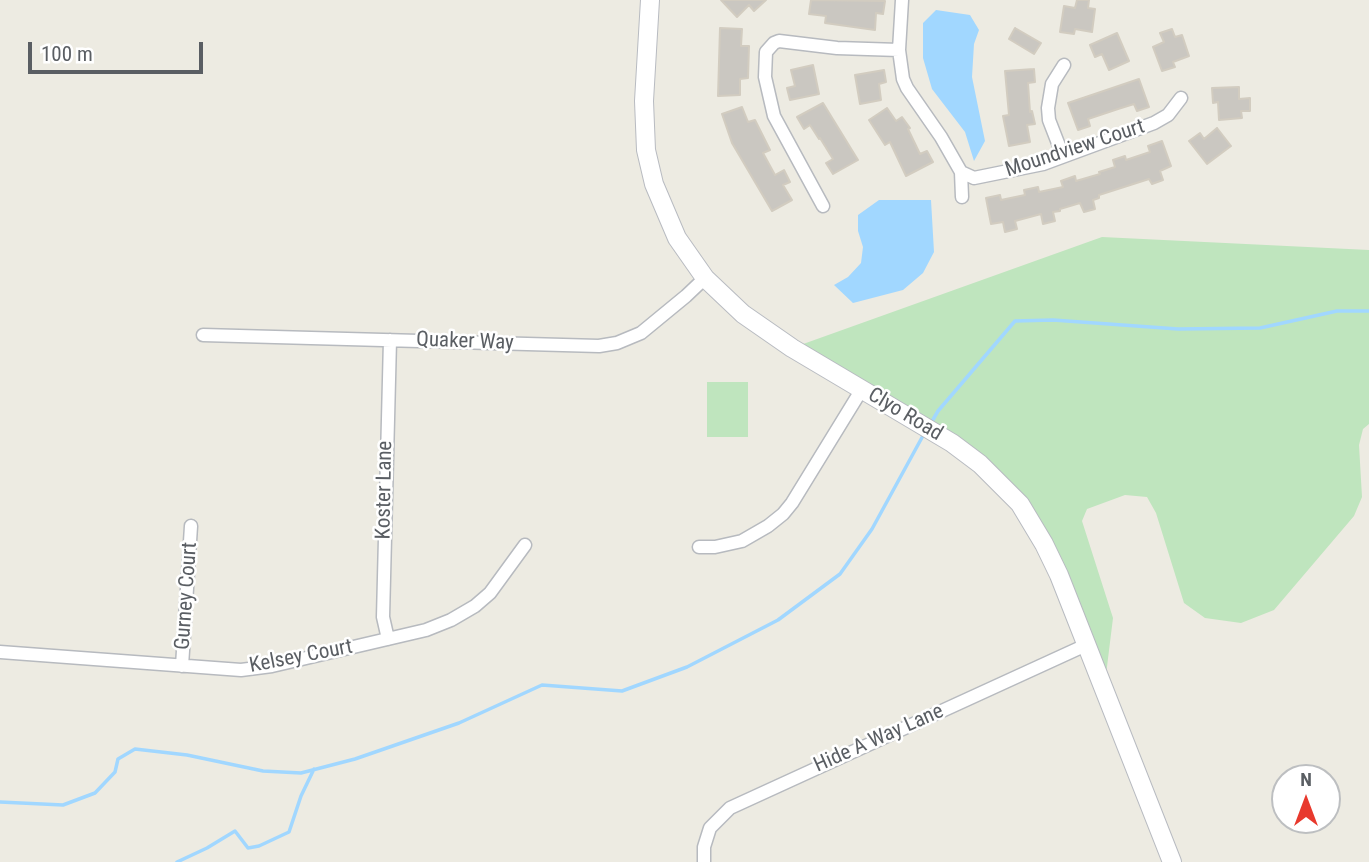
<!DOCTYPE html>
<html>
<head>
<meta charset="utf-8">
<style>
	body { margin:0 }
	#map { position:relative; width:1369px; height:862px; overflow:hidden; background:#edebe2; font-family:"Roboto Condensed",sans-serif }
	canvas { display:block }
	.north { position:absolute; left:1271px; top:764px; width:70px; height:70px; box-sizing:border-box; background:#fff; border:2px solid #bdbfc1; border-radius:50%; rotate:0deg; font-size:19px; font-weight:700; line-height:28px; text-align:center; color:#5a5e63 }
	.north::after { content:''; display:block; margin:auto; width:24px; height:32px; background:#e8392d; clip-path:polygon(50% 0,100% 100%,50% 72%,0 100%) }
	.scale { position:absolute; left:28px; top:42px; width:175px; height:32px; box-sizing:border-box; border:4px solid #5a5e63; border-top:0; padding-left:9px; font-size:21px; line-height:24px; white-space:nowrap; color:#5a5e63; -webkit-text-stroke:5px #fff; paint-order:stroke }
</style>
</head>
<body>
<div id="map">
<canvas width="1369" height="862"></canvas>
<div class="north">N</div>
<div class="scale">100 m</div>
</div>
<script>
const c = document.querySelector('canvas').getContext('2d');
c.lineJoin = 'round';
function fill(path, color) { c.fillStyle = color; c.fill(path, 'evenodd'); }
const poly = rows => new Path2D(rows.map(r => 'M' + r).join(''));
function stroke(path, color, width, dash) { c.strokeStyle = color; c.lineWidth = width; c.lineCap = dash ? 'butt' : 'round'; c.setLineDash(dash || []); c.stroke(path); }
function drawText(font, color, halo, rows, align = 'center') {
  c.font = font + ' "Roboto Condensed",sans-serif'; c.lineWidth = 5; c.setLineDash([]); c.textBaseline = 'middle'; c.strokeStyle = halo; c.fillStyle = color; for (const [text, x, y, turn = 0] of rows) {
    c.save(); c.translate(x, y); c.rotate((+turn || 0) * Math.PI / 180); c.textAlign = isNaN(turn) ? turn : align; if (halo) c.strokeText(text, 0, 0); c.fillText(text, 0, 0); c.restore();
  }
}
fill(poly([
	[1102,237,1369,250,1369,424,1363,429,1359,445,1362,497,1354,516,1274,610,1241,623,1205,618,1184,603,1156,513,1147,497,1125,495,1087,509,1082,521,1113,618,1104,691,1059,575,1000,481,792,348],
	[707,382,748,382,748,437,707,437]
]), '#bfe5be');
fill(poly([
	[936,10,970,15,979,30,974,44,972,77,985,141,974,161,965,132,932,89,923,58,923,23],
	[879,200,931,200,934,252,923,273,903,290,853,303,834,285,848,277,861,263,863,247,858,231,858,215]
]), '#a1d7ff');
stroke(poly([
	[931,423,938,411,1015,321,1053,320,1178,329,1260,328,1337,311,1369,311],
	[0,802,63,805,95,793,115,772,118,759,135,749,187,755,263,771,301,773,355,759,459,723,542,685,622,691,687,667,778,620,840,574,872,529,925,432],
	[177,862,207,848,235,831,248,848,259,846,289,832,301,796,314,769]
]), '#a1d7ff', 3.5);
const building = poly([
	[721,0,766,0,754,11,749,5,737,17,721,0],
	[811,0,885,1,883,14,876,13,875,30,825,23,826,16,809,14,811,0],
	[1077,0,1089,0,1088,8,1095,9,1092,32,1075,29,1074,34,1060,32,1064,6,1075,8,1077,0],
	[720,28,742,29,741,46,749,46,748,78,740,79,740,95,718,96,720,28],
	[1015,28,1041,43,1034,54,1009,39,1015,28],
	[1172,29,1175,37,1182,35,1189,56,1173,62,1175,67,1162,71,1153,47,1164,42,1160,33,1172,29],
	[1117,33,1129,61,1109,70,1102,54,1095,57,1090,45,1117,33],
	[813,65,819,94,790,100,787,88,795,86,791,70,813,65],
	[1034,69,1035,82,1028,83,1030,112,1032,111,1035,124,1027,125,1030,142,1009,146,1003,116,1009,115,1005,71,1034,69],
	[884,70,886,82,879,84,881,100,860,104,855,75,884,70],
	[1139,79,1149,107,1137,111,1134,104,1118,109,1088,119,1090,126,1078,130,1068,103,1139,79],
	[1239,87,1239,99,1250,98,1250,111,1241,111,1242,118,1219,120,1218,102,1213,103,1212,88,1239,87],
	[823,103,858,160,833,174,826,163,833,159,820,138,819,139,810,125,804,129,797,117,823,103],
	[742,107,748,122,755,120,770,150,763,153,775,175,784,170,790,182,783,185,792,200,772,211,732,143,722,114,742,107],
	[887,108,896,121,902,117,910,128,908,129,920,154,927,151,933,162,906,176,890,142,885,145,869,120,887,108],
	[1217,128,1231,146,1207,164,1189,141,1200,133,1204,139,1217,128],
	[1162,141,1171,166,1160,171,1163,180,1152,184,1149,179,1099,195,1099,198,1093,200,1095,209,1084,212,1080,203,1060,209,1060,211,1053,212,1055,221,1043,224,1041,214,1015,221,1017,229,1005,232,1003,222,991,224,986,198,1000,195,1001,200,1025,195,1024,190,1038,187,1039,192,1063,187,1061,181,1075,176,1076,181,1100,174,1099,172,1115,167,1113,160,1125,156,1126,160,1150,152,1148,146,1162,141]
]);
fill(building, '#cac7c1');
stroke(building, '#d2ccc0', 2);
const street = poly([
	[902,0,899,50,903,79,907,88,941,137,961,172,962,197],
	[1063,156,1049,120,1048,108,1052,84,1064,65],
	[961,172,974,178,1043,164,1154,123,1168,115,1181,98],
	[823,206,774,116,765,77,766,52,774,43,779,41,837,48,899,50],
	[203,335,599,346,617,343,641,333,686,296,705,278],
	[699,547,715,547,742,541,768,526,783,514,792,503,862,389],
	[388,639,383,617,390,340],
	[0,652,241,670,272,666,426,630,451,620,475,606,490,593,525,545],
	[182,666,191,526],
	[704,862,704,847,710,828,730,808,1086,645]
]);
const secondary = poly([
	[650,0,644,101,646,150,654,184,677,238,705,278,743,314,792,348,952,443,980,464,1020,504,1044,544,1059,575,1172,862]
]);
stroke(street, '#b7babf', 15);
stroke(secondary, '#b8bbc1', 20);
stroke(street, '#fff', 12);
stroke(secondary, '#fff', 18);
drawText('21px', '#5a5e63', '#fff', [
	["Moundview Court",1075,149,-18],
	["Quaker Way",465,342,2],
	["Clyo Road",905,415,31],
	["Koster Lane",385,490,-89],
	["Gurney Court",187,596,-86],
	["Kelsey Court",301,657,-11],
	["Hide A Way Lane",879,739,-24]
]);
</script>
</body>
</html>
